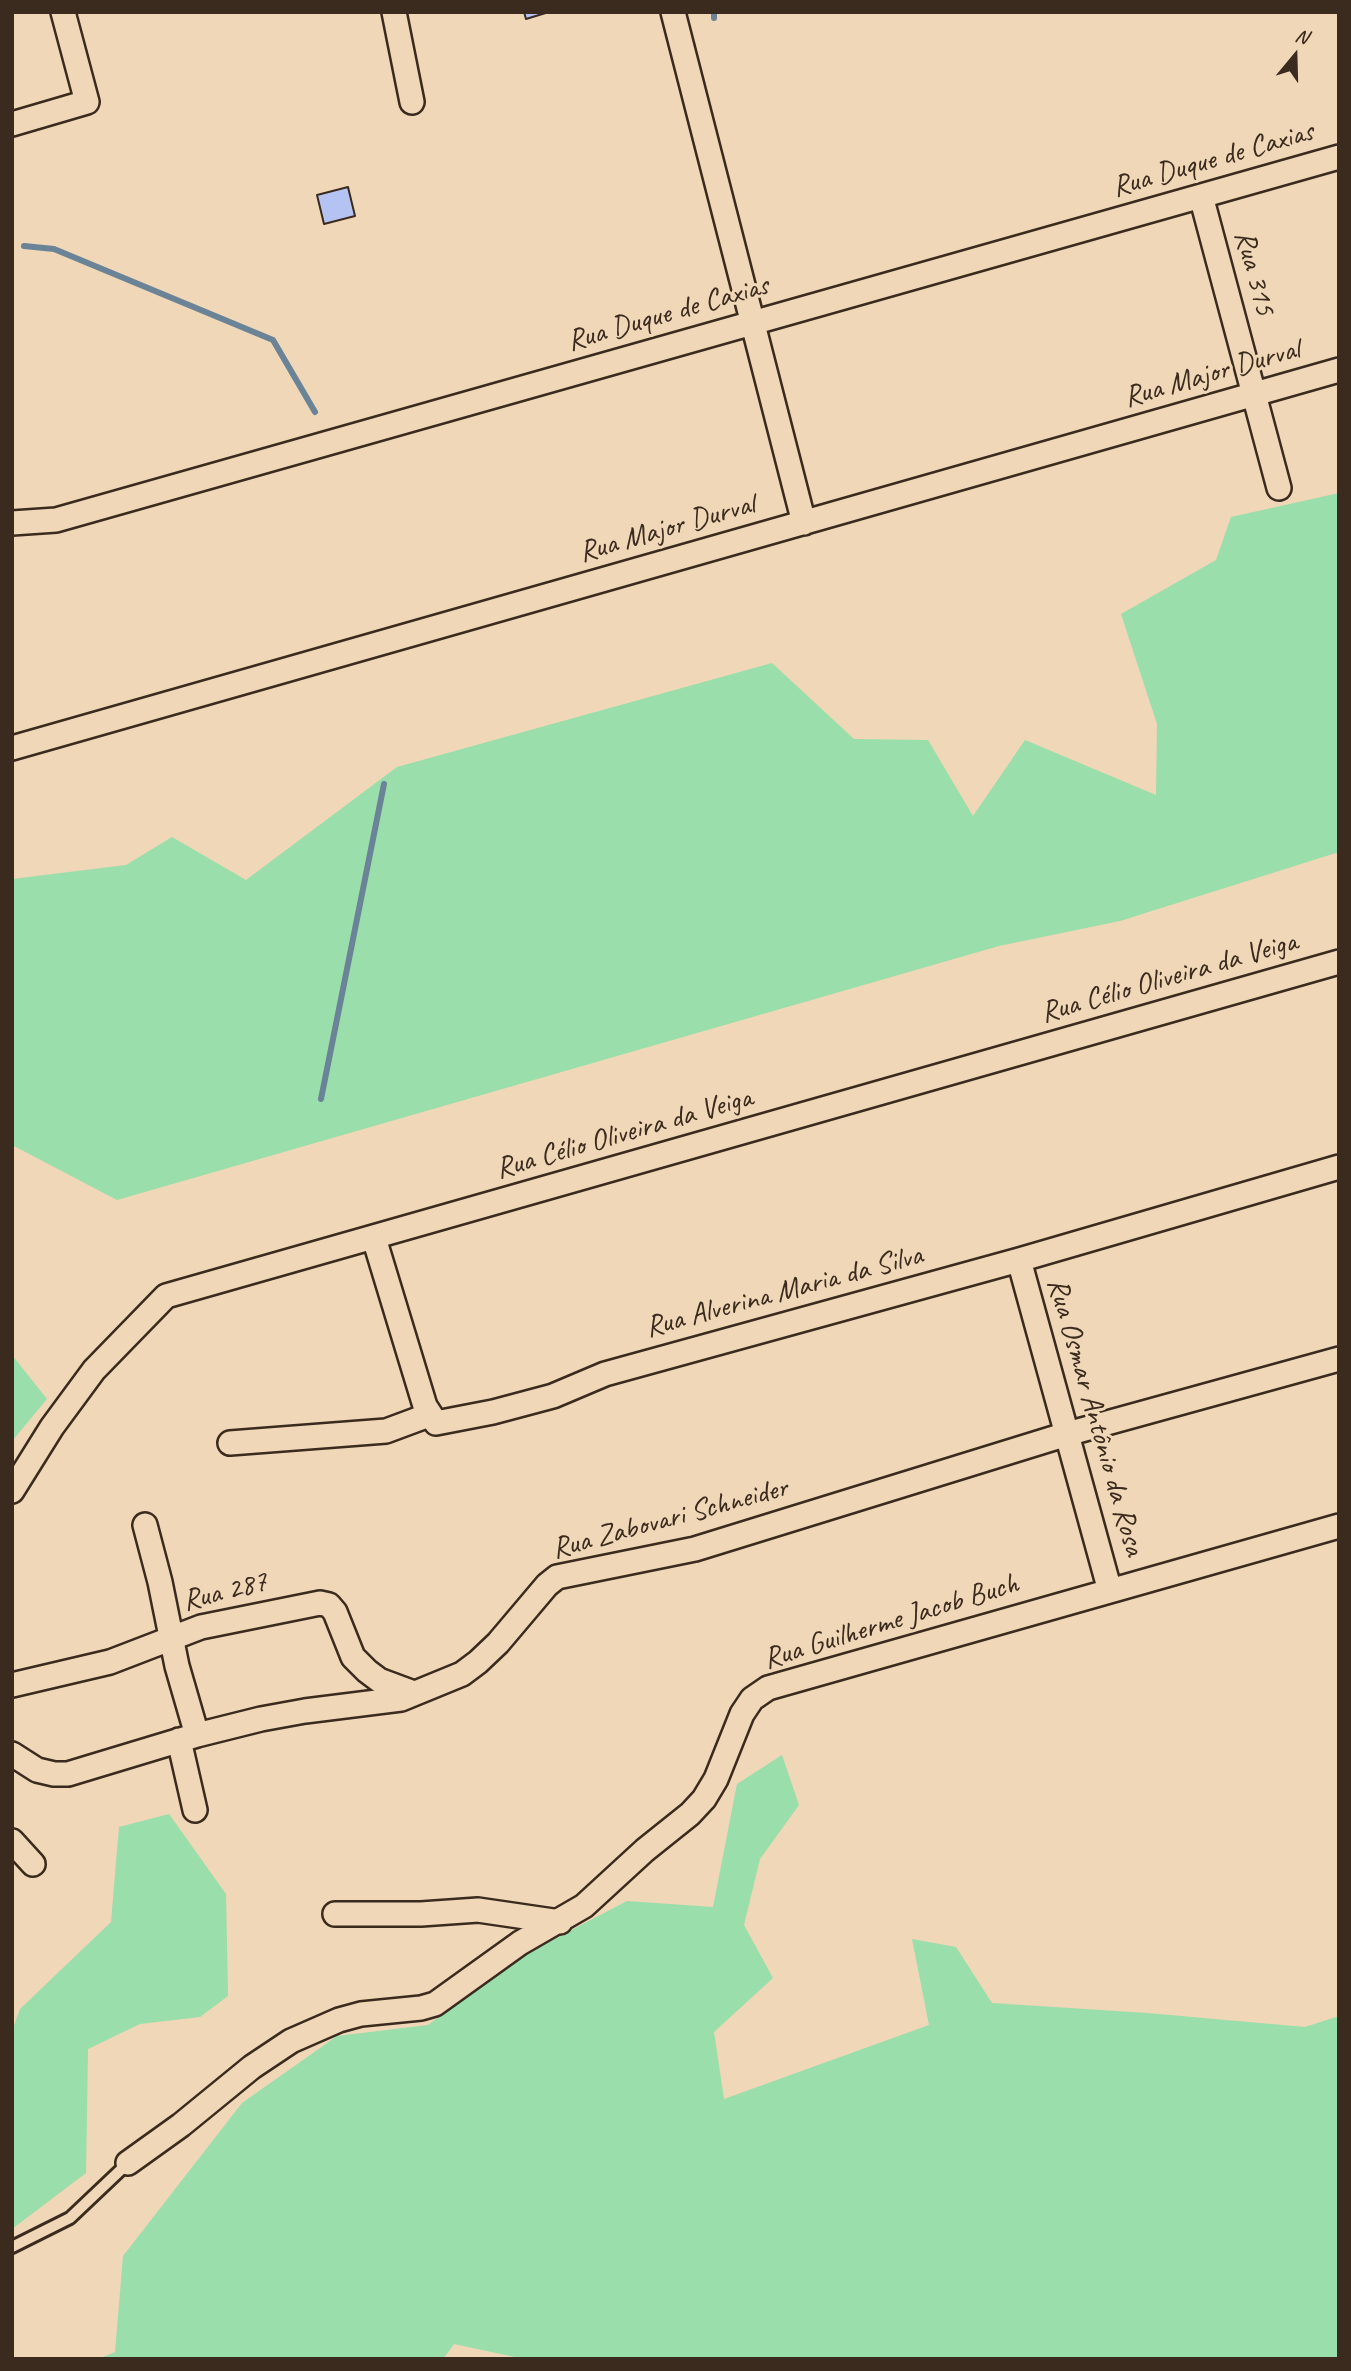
<!DOCTYPE html>
<html>
<head>
<meta charset="utf-8">
<style>
	body { margin:0 }
	#map { position:relative; width:1351px; height:2371px; overflow:hidden; background:#efd7b7; font-family:Caveat,sans-serif }
	canvas { display:block }
	.frame { position:absolute; inset:0; border:14px solid #3b2a1e; pointer-events:none }
	.north { position:absolute; left:1260px; top:21px; width:70px; height:70px; -webkit-text-stroke:5px #efd7b7; paint-order:stroke; rotate:19deg; font-size:19px; font-weight:700; line-height:28px; text-align:center; color:#3b2a1e }
	.north::after { content:''; display:block; margin:auto; width:24px; height:32px; background:#3b2a1e; clip-path:polygon(50% 0,100% 100%,50% 72%,0 100%) }
</style>
</head>
<body>
<div id="map">
<canvas width="1351" height="2371"></canvas>
<div class="frame"></div>
<div class="north">N</div>
</div>
<script>
const c = document.querySelector('canvas').getContext('2d');
c.lineJoin = 'round';
function fill(path, color) { c.fillStyle = color; c.fill(path, 'evenodd'); }
const poly = rows => new Path2D(rows.map(r => 'M' + r).join(''));
function stroke(path, color, width, dash) { c.strokeStyle = color; c.lineWidth = width; c.lineCap = dash ? 'butt' : 'round'; c.setLineDash(dash || []); c.stroke(path); }
function drawText(font, color, halo, rows, align = 'center') {
  c.font = font + ' Caveat,sans-serif'; c.lineWidth = 6; c.setLineDash([]); c.textBaseline = 'middle'; c.strokeStyle = halo; c.fillStyle = color; for (const [text, x, y, turn = 0] of rows) {
    c.save(); c.translate(x, y); c.rotate((+turn || 0) * Math.PI / 180); c.textAlign = isNaN(turn) ? turn : align; if (halo) c.strokeText(text, 0, 0); c.fillText(text, 0, 0); c.restore();
  }
}
fill(poly([
	[1339,493,1339,852,1120,921,999,946,117,1200,12,1145,12,879,126,865,172,837,246,880,397,767,772,663,854,739,928,740,973,816,1025,740,1156,795,1157,724,1121,614,1216,560,1231,517],
	[12,1355,47,1399,12,1441],
	[782,1755,799,1805,760,1859,744,1925,773,1978,714,2032,724,2099,929,2025,912,1939,956,1947,992,2003,1147,2013,1305,2027,1339,2016,1339,2359,524,2359,454,2344,443,2359,98,2359,115,2352,123,2256,242,2103,337,2036,428,2025,514,1960,627,1901,713,1907,737,1784],
	[169,1814,226,1894,228,1996,200,2017,140,2024,88,2049,86,2173,12,2229,12,2031,20,2009,111,1922,119,1827]
]), '#99deab');
stroke(poly([
	[714,18,714,12],
	[24,246,54,249,273,340,315,412],
	[321,1099,384,784]
]), '#6a8396', 6);
const building = poly([
	[524,12,549,12,526,19,524,12],
	[348,187,355,216,324,224,317,195,348,187]
]);
fill(building, '#b5c3f3');
stroke(building, '#3b2a1e', 2);
const lane = poly([
	[12,2247,70,2218,128,2163]
]);
const street = poly([
	[394,12,412,102],
	[673,12,804,523],
	[12,124,87,102,63,12],
	[1201,196,1279,488],
	[12,523,56,520,1339,157],
	[12,748,1339,370],
	[374,1238,425,1406,436,1423,493,1412,553,1396,605,1374,1019,1260,1339,1167],
	[1019,1260,1110,1591],
	[230,1443,386,1431,429,1415],
	[12,1491,52,1427,94,1370,166,1296,1339,962],
	[145,1525,160,1582,177,1666,197,1735],
	[12,1685,110,1662,201,1627,320,1603,329,1605,335,1612,353,1657,367,1671,379,1680,414,1693],
	[179,1740,195,1810],
	[12,1754,37,1770,54,1774,68,1774,197,1735,261,1719,305,1711,401,1699,462,1674,478,1662,498,1643,547,1585,557,1577,695,1549,1067,1434,1339,1359],
	[12,1841,33,1864],
	[335,1914,421,1914,478,1910,560,1922],
	[128,2163,181,2125,252,2067,291,2041,339,2020,361,2014,421,2008,435,2004,520,1943,584,1906,645,1850,690,1814,704,1799,716,1779,742,1714,752,1699,768,1688,1339,1526]
]);
stroke(lane, '#3b2a1e', 16);
stroke(street, '#3b2a1e', 28);
stroke(lane, '#efd7b7', 10);
stroke(street, '#efd7b7', 23);
drawText('30px', '#3b2a1e', '#efd7b7', [
	["Rua Duque de Caxias",1213,160,-16],
	["Rua 315",1254,273,75],
	["Rua Duque de Caxias",668,314,-16],
	["Rua Major Durval",1212,374,-16],
	["Rua Major Durval",667,529,-16],
	["Rua Célio Oliveira da Veiga",1169,978,-16],
	["Rua Célio Oliveira da Veiga",624,1134,-16],
	["Rua Alverina Maria da Silva",784,1292,-15],
	["Rua Osmar Antônio da Rosa",1095,1417,74],
	["Rua Zabovari Schneider",670,1519,-15],
	["Rua 287",225,1592,-14],
	["Rua Guilherme Jacob Buch",891,1622,-17]
]);
</script>
</body>
</html>
